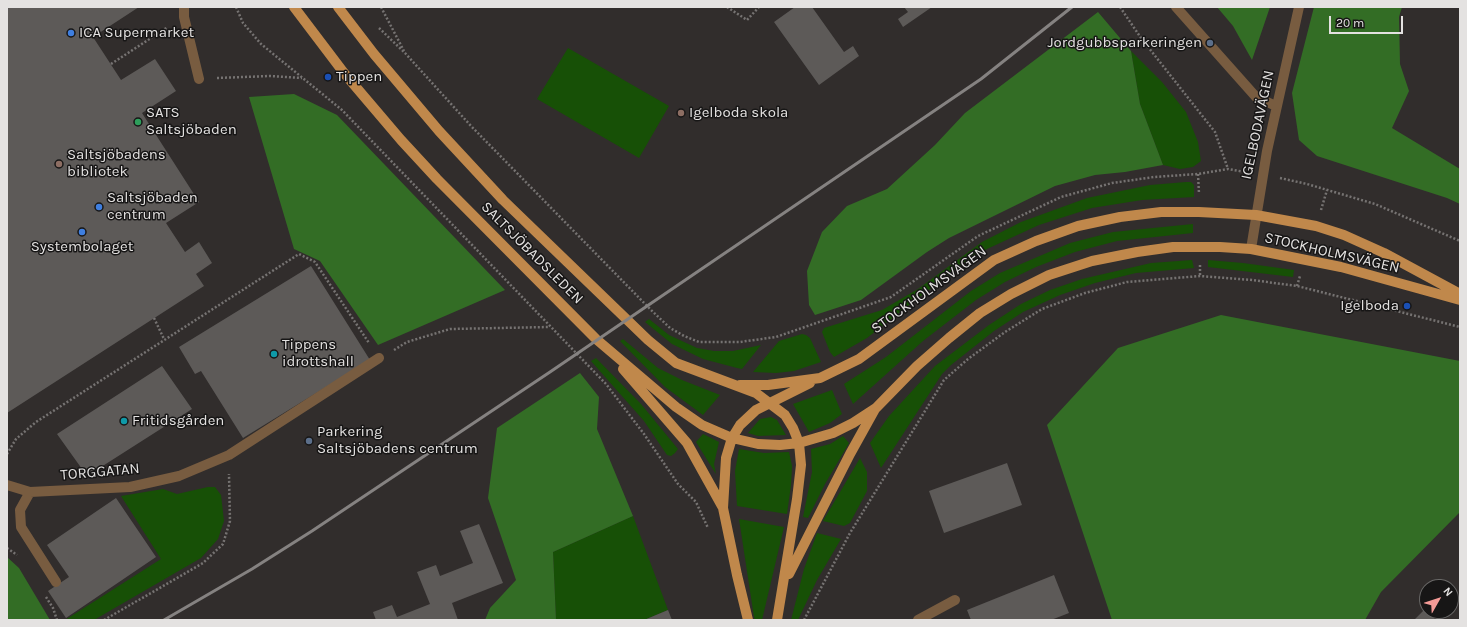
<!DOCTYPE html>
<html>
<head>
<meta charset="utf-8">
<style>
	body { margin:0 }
	#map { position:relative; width:1467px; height:627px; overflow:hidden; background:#312d2c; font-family:Karla,sans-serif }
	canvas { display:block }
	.frame { position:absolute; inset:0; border:8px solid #e4e2e1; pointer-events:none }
	.north { position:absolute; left:1419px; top:579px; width:40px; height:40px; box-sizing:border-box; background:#171616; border:1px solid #696867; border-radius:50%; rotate:51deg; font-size:11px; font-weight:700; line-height:16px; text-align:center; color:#e4e2e1 }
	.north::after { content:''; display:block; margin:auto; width:14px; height:18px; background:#f59b97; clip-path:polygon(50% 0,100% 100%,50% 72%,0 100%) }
	.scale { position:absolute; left:1329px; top:16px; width:74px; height:18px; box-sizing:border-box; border:2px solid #e4e2e1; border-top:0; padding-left:5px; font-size:12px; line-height:14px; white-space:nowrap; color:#e4e2e1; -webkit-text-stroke:3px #171616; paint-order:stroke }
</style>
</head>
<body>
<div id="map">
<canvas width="1467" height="627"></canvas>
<div class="frame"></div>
<div class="north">N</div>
<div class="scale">20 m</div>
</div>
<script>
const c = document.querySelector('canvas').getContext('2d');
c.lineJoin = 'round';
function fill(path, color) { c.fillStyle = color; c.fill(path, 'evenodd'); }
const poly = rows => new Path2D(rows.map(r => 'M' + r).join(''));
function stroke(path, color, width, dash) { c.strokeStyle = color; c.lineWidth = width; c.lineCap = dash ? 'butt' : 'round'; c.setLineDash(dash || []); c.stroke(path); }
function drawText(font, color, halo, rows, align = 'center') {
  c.font = font + ' Karla,sans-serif'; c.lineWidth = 3; c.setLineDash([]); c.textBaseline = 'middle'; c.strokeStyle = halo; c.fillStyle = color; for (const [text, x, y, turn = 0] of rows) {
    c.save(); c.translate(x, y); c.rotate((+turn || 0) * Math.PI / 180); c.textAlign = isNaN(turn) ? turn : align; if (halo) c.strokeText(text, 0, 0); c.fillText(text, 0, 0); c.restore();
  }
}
fill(poly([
	[568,48,669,106,639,158,537,99],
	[1131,51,1162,82,1186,112,1198,142,1201,161,1193,167,1180,169,1163,165,1140,104],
	[1186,182,1191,182,1194,185,1194,197,1142,200,1092,208,1039,225,987,249,958,267,867,338,834,357,830,352,822,332,824,328,882,310,918,289,982,242,1021,222,1087,198,1150,185],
	[1193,224,1193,233,1117,241,1075,252,1036,267,1005,282,976,300,923,341,853,404,844,384,886,357,971,291,1000,273,1070,243,1113,232],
	[1192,260,1194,268,1136,273,1095,283,1060,295,1023,312,994,331,951,365,942,374,881,468,870,443,889,416,935,366,989,325,1021,304,1050,290,1082,279,1151,263],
	[1208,260,1243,263,1294,270,1293,277,1208,267],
	[649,319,669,335,697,348,714,351,733,351,761,345,742,369,737,368,703,359,672,344,645,322],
	[802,334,806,335,810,338,821,362,794,371,776,373,753,372,779,341],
	[623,339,658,368,682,380,720,395,703,415,665,387,620,341],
	[596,358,641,404,678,449,675,453,671,456,667,455,644,421,591,361],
	[832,390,842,414,830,423,809,432,793,404],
	[771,417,777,420,786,435,758,436,748,433,760,419],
	[703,434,719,442,714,464,716,474,696,442],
	[843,436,849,443,825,484,808,518,803,517,812,472,811,449,830,444],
	[739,449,764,453,789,452,792,466,791,485,787,514,737,506,735,471],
	[860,458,867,472,867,491,850,523,844,526,823,521],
	[208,487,215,487,221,495,224,521,218,539,201,558,94,620,65,620,161,559,121,496,163,489,177,494],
	[633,516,668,610,644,620,556,620,553,552],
	[739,519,784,527,762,620,755,620,754,617],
	[817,533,841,539,817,580,798,620,791,620,804,569]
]), '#175006');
fill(poly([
	[1217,7,1270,7,1252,60,1233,26],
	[1314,7,1402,7,1399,17,1400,64,1409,91,1392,128,1460,169,1460,204,1447,198,1317,156,1299,140,1292,93],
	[1098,12,1131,51,1140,104,1163,165,1125,172,1095,175,1055,186,949,238,927,252,861,300,815,315,809,305,807,271,822,232,847,206,887,189,935,145,965,113],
	[294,94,337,115,505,290,378,345,320,261,294,249,249,97],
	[1221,315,1460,361,1460,512,1381,592,1365,620,1112,620,1047,425,1118,348],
	[580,373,599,397,597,429,633,516,553,552,556,620,485,620,490,608,516,580,488,498,497,428],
	[7,557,19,568,50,620,7,620]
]), '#336d25');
fill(poly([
	[7,7,139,7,93,37,121,80,155,59,176,91,142,113,199,202,166,223,185,252,199,242,212,263,196,274,204,286,7,413],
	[795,7,812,7,844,52,853,46,859,56,819,85,774,22],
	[904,7,932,7,903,27,898,19,908,12],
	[311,266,370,360,243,438,201,371,195,374,179,347],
	[162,366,192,409,87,476,57,434],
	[1007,463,1022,505,944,533,929,491],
	[116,498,156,557,66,618,48,591,69,577,47,545],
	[479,524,503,583,452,603,458,620,376,620,373,612,392,605,397,617,430,604,417,572,436,565,440,576,473,563,460,531],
	[1054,575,1069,613,1051,620,971,620,967,610],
	[1425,609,1436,620,1414,620],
	[668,610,672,620,644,620]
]), '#5d5a58');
stroke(poly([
	[236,7,243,23,261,44,342,110,606,384,644,434,678,484,696,502,708,528],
	[381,7,404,51],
	[727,7,747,20,759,7],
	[1120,7,1141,38,1215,132,1228,169],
	[379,28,405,53,471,126,651,310,670,328,684,336,699,342,740,342,776,337,891,297,978,236,1061,197,1112,183,1154,177,1198,174,1228,169,1245,172],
	[111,64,168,27],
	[217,78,270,76,302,78],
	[1198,174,1199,194],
	[1280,178,1307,184,1375,204,1460,241],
	[1321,210,1327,190],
	[1200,265,1200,276],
	[1297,286,1300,276],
	[154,318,164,339],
	[394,350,407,342,450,329,549,327],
	[7,454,16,439,36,422,299,254,315,262,369,343],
	[7,548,17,555],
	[46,597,53,608,57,620],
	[104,620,203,563,223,544,230,521,229,474],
	[804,620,850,533,944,380,968,359,1005,332,1042,309,1085,293,1127,282,1200,276,1252,280,1297,286,1460,327]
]), '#767372', 2.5, [2, 2]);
stroke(poly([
	[184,7,184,17,199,79],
	[1176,7,1256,97,1276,106],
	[1251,249,1267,151,1299,7],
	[7,485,30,492,130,487,179,476,229,455,379,358],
	[30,492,20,510,21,527,56,582],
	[918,620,955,600]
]), '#785c40', 10);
stroke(poly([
	[294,7,344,73,401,140,437,179,596,339,676,407,702,425,732,438,758,444,780,445,799,443,833,433,853,423,876,408,917,366,949,338,980,313,1011,294,1049,275,1092,261,1137,252,1173,247,1220,247,1251,249,1341,267,1460,300],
	[338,7,374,54,439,131,503,200,648,340,676,363,756,393,785,415,793,428,799,443,801,465,797,499,777,620],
	[623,369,687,443,722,506],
	[740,385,768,385,820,378,859,359,994,260,1036,241,1078,226,1120,217,1161,212,1199,212,1256,215,1316,226,1344,235,1384,253,1460,294],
	[789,574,850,454,875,409],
	[748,620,737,575,723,508,726,458,732,438,740,425,756,410,810,383]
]), '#c0884b', 10);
stroke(poly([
	[164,620,252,569,312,531,550,372,981,79,1072,7]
]), '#858281', 3);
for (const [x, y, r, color] of [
	[71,33,4,"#3f7fe0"],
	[1210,43,4,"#5c6f8a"],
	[328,77,4,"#1a4fb4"],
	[681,113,4,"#8d6e63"],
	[138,122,4,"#2e9e5b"],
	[59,164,4,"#8d6e63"],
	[99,207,4,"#3f7fe0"],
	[82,232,4,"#3f7fe0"],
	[1407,306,4,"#1a4fb4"],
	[274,354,4,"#0f9aa8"],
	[124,421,4,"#0f9aa8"],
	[309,441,4,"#5c6f8a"]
]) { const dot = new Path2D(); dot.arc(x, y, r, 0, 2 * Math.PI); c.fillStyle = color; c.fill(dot); stroke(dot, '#171616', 1.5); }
drawText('15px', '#e4e2e1', '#171616', [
	["ICA Supermarket",79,33],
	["Jordgubbsparkeringen",1202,43,"right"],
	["Tippen",336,77],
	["SATS",146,113],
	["Saltsjöbaden",146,130],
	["Igelboda skola",689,113],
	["Saltsjöbadens",67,155],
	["bibliotek",67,172],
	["Saltsjöbaden",107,198],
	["centrum",107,215],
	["Systembolaget",82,247,"center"],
	["Igelboda",1399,306,"right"],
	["Tippens",282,345],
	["idrottshall",282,362],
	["Fritidsgården",132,421],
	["Parkering",317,432],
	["Saltsjöbadens centrum",317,449]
], 'left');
drawText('15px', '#e4e2e1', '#171616', [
	["IGELBODAVÄGEN",1258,125,-78],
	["SALTSJÖBADSLEDEN",532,253,45],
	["STOCKHOLMSVÄGEN",1332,253,13],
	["STOCKHOLMSVÄGEN",929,290,-36],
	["TORGGATAN",100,472,-5]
]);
</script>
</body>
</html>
